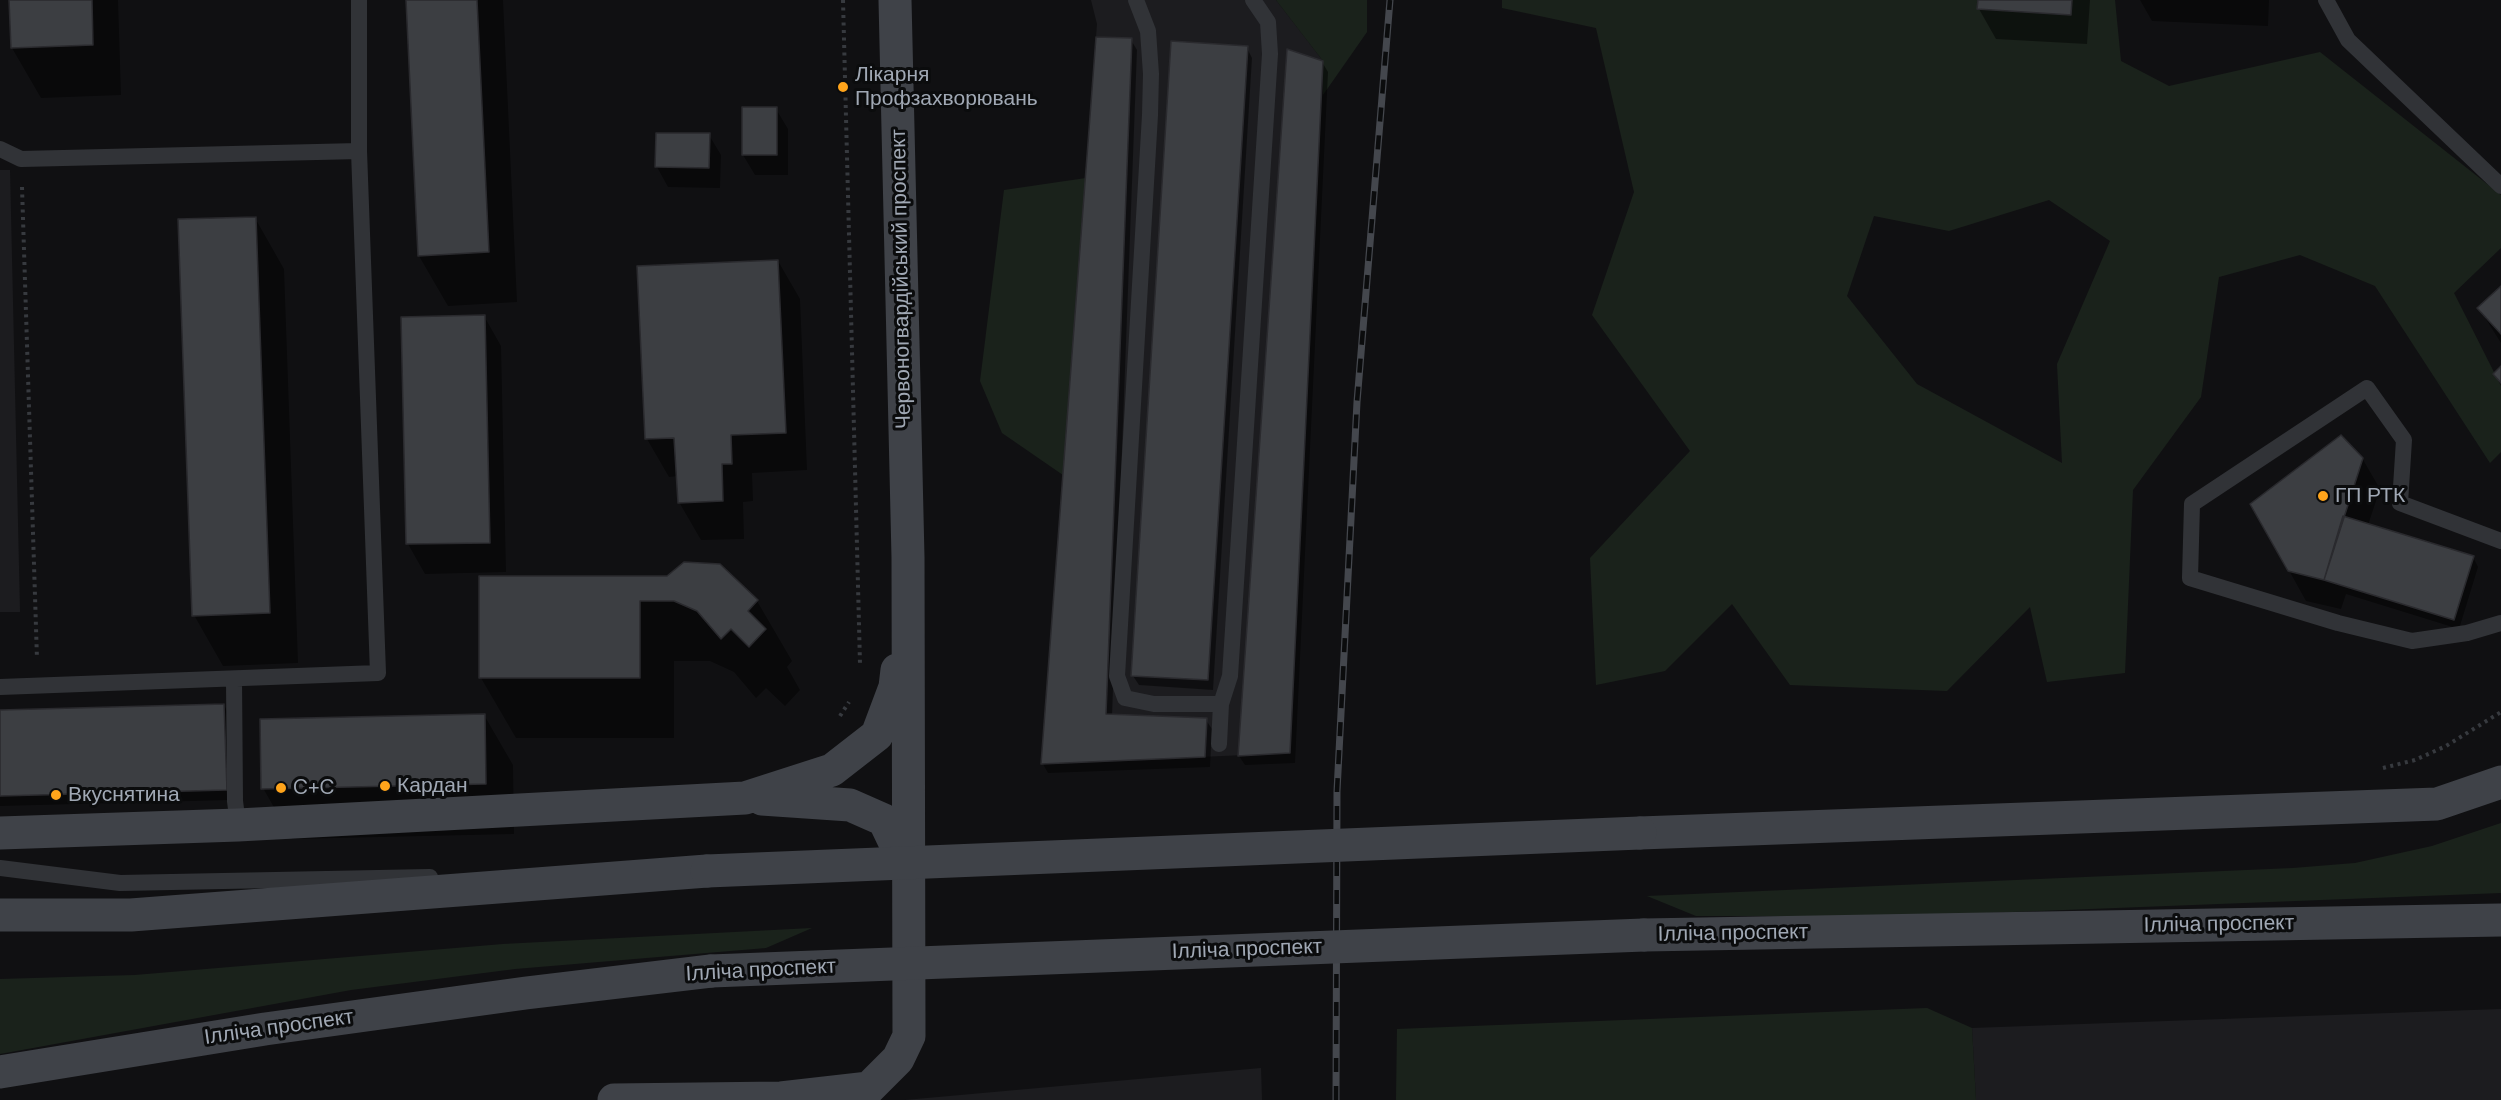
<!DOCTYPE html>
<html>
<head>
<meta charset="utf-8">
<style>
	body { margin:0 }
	canvas { display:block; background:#101012 }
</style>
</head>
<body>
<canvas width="2501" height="1100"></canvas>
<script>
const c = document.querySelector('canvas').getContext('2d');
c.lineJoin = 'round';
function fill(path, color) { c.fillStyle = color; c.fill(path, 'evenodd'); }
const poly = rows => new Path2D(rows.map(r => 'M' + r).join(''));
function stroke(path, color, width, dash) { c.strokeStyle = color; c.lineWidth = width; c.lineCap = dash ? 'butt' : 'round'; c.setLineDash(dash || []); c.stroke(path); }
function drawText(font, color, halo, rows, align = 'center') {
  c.font = font + ' "DM Sans",sans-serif'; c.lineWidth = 6; c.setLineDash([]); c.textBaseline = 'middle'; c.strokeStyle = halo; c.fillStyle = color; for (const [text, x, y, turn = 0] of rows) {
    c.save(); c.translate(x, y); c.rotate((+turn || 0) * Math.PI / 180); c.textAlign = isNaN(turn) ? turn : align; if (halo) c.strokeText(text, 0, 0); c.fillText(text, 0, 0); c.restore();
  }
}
fill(poly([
	[1091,0,1276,0,1323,61,1290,753,1041,764,1097,24],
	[0,170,10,170,20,612,0,612],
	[2501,1009,2501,1100,1976,1100,1972,1028],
	[1261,1068,1262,1100,905,1100]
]), '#1c1c1f');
fill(poly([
	[1276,0,1367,0,1367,32,1323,95,1323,61],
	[1502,0,2115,0,2121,61,2169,86,2320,52,2501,195,2501,248,2454,293,2501,386,2501,452,2490,463,2375,286,2300,255,2219,277,2201,397,2133,490,2125,673,2047,682,2030,607,1947,691,1790,685,1732,604,1665,671,1596,685,1590,558,1690,451,1592,315,1634,192,1596,28,1502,8],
	[2049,200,2110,241,2057,364,2062,463,1917,384,1847,296,1874,216,1949,231],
	[1086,178,1063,475,1002,433,980,381,1004,190],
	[2501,823,2501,893,1910,916,1696,916,1647,896,2293,868,2355,863,2432,846],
	[812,928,766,948,515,969,351,990,0,1054,0,979,135,975,503,944],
	[1927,1008,1972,1028,1976,1100,1396,1100,1397,1029]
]), '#1a221b');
fill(poly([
	[10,0,118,0,121,95,41,98,12,48],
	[408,0,503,0,517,302,448,306,419,256],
	[1979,0,2090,0,2087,44,1996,39,1979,9],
	[2140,0,2269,0,2268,26,2152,21],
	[1131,40,1137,50,1112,716,1206,720,1212,729,1210,767,1048,773,1043,764],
	[1247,48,1252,58,1213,690,1139,685,1133,676],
	[1322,62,1328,72,1295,763,1245,765,1239,756],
	[776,109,788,129,788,175,755,175,743,155],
	[709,135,721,155,720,188,668,187,657,167],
	[255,218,284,269,298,663,223,666,194,615],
	[778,261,800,299,807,470,752,473,753,501,743,502,744,539,701,540,679,502,678,476,669,477,647,439],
	[2501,288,2501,343,2479,308],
	[484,316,501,346,506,572,425,574,408,544],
	[2362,458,2380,489,2368,525,2473,557,2478,567,2459,629,2346,594,2341,609,2306,601,2252,504],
	[720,565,757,601,792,661,787,667,800,690,785,706,766,688,756,698,734,672,710,661,674,661,674,738,516,738,481,678,668,578],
	[224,705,229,715,231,800,0,806,0,711],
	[484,715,513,765,514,834,292,839,263,788]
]), '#0007');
const building = poly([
	[9,0,92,0,93,45,11,48,9,0],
	[406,0,477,0,489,252,418,256,406,0],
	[1978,0,2072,0,2071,15,1977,9,1978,0],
	[1096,37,1132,38,1106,714,1207,718,1205,757,1041,764,1096,37],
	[1171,41,1248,46,1208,680,1131,676,1171,41],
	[1287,49,1323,61,1290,753,1238,756,1287,49],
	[742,107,777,107,777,155,742,155,742,107],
	[656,133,710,133,709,168,655,167,656,133],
	[256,217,270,613,192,616,178,219,256,217],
	[778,260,786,433,731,435,732,464,722,464,723,501,678,503,674,438,645,439,637,266,778,260],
	[2501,286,2501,334,2477,308,2501,286],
	[485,315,490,543,406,544,401,317,485,315],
	[2501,366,2501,383,2493,374,2501,366],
	[2341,435,2363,458,2324,580,2288,571,2250,504,2341,435],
	[2343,516,2474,556,2454,620,2324,580,2343,516],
	[684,562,720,564,758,600,748,611,766,629,749,647,731,629,721,639,697,611,674,601,640,601,640,678,479,678,479,576,667,576,684,562],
	[224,704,227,790,0,796,0,710,224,704],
	[485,714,486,784,261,789,260,719,485,714]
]);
fill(building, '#3c3e42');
stroke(building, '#2a2a2e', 1.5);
stroke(poly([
	[843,0,860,664],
	[22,187,37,659],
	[840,716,849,702],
	[2383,768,2415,760,2446,746,2501,712]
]), '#373a3f', 4, [3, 4.5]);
stroke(poly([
	[1136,0,1148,31,1151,74,1150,115,1117,676,1125,698,1154,704,1221,704,1230,676,1270,54,1268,22,1253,0],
	[2326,0,2348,40,2501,186],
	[0,149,21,159,359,151],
	[2501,541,2400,503,2404,440,2367,388,2192,504,2190,578,2338,623,2412,641,2467,633,2501,623],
	[234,680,235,801,238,825],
	[0,687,378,673,359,151,359,0],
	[1219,744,1221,704],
	[0,868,120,883,430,877]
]), '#313337', 16);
stroke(poly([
	[762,799,850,805,884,820,905,864],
	[0,833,238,825,745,798,832,770,877,735,895,687,897,670],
	[1640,833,2437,804,2501,782],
	[0,915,131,915,707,871],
	[1644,935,2501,920],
	[0,1072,265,1029,526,993,711,971],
	[614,1100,781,1098,869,1088,898,1059,909,1036,908,557,895,0]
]), '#3f4248', 33);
const rail = poly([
	[1336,1100,1337,791,1357,402,1390,0]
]);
stroke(rail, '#44474d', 7);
stroke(rail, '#0b0c0d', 4.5, [14]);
stroke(poly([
	[707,871,1640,833],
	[711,971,1644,935]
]), '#3f4248', 33);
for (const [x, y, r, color] of [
	[843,87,6,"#ffa41b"],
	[2323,496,6,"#ffa41b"],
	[385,786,6,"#ffa41b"],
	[281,788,6,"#ffa41b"],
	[56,795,6,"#ffa41b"]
]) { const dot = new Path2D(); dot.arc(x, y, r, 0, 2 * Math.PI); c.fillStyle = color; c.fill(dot); stroke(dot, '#0b0c0d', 2); }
drawText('21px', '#a0a8b4', '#0b0c0d', [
	["Лікарня",855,75],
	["Профзахворювань",855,99],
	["ГП РТК",2335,496],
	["Кардан",397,786],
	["C+C",293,788],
	["Вкуснятина",68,795]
], 'left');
drawText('21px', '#a0a8b4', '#0b0c0d', [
	["Червоногвардійський проспект",902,279,-91],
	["Ілліча проспект",2219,925,-1],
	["Ілліча проспект",1733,934,-1],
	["Ілліча проспект",1247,950,-2],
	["Ілліча проспект",761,971,-3],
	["Ілліча проспект",279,1028,-8]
]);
</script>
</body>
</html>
